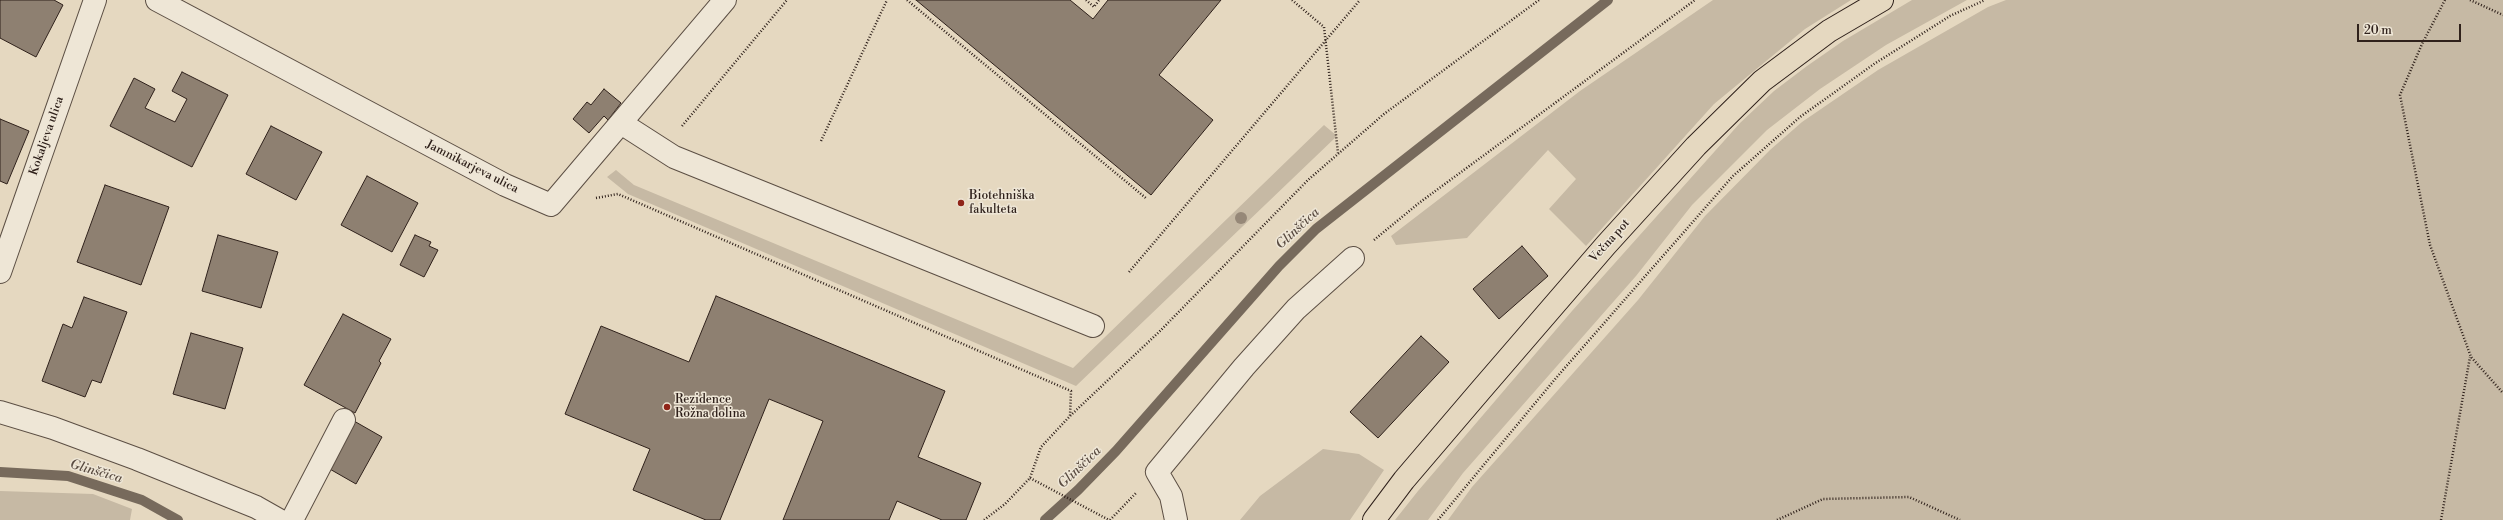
<!DOCTYPE html>
<html>
<head>
<meta charset="utf-8">
<style>
	body { margin:0 }
	#map { position:relative; width:2503px; height:520px; overflow:hidden; background:#e5d8c0; font-family:"Libre Bodoni",serif }
	canvas { display:block }
	.scale { position:absolute; left:2357px; top:24px; width:104px; height:18px; box-sizing:border-box; border:2px solid #2f211b; border-top:0; padding-left:5px; font-size:12px; line-height:14px; white-space:nowrap; color:#2f211b; -webkit-text-stroke:3px #eee6d6; paint-order:stroke }
</style>
</head>
<body>
<div id="map">
<canvas width="2503" height="520"></canvas>
<div class="scale">20 m</div>
</div>
<script>
const c = document.querySelector('canvas').getContext('2d');
c.lineJoin = 'round';
function fill(path, color) { c.fillStyle = color; c.fill(path, 'evenodd'); }
const poly = rows => new Path2D(rows.map(r => 'M' + r).join(''));
function stroke(path, color, width, dash) { c.strokeStyle = color; c.lineWidth = width; c.lineCap = dash ? 'butt' : 'round'; c.setLineDash(dash || []); c.stroke(path); }
function drawText(font, color, halo, rows, align = 'center') {
  c.font = font + ' "Libre Bodoni",serif'; c.lineWidth = 3; c.setLineDash([]); c.textBaseline = 'middle'; c.strokeStyle = halo; c.fillStyle = color; for (const [text, x, y, turn = 0] of rows) {
    c.save(); c.translate(x, y); c.rotate((+turn || 0) * Math.PI / 180); c.textAlign = isNaN(turn) ? turn : align; if (halo) c.strokeText(text, 0, 0); c.fillText(text, 0, 0); c.restore();
  }
}
fill(poly([
	[1713,0,1851,0,1805,29,1714,104,1586,246,1549,209,1576,179,1548,150,1467,238,1396,245,1391,236,1580,91],
	[1912,0,1967,0,1886,45,1820,89,1767,130,1692,205,1636,276,1463,473,1428,520,1395,520,1418,491,1572,311,1740,123,1774,91,1807,66,1843,41],
	[2006,0,2503,0,2503,520,1448,520,1472,487,1638,300,1705,216,1770,150,1802,122,1878,70,1988,7],
	[1324,125,1337,136,1076,386,628,194,607,177,616,170,634,185,1073,368],
	[1323,449,1359,454,1384,470,1350,520,1240,520,1260,496],
	[0,491,93,494,132,509,130,520,0,520]
]), '#c6b9a4');
stroke(poly([
	[0,472,68,476,142,500,178,520],
	[1045,520,1078,490,1116,451,1279,266,1316,229,1608,0]
]), '#776a5c', 10);
const building = poly([
	[0,0,54,0,63,5,36,57,0,38,0,0],
	[916,0,1070,0,1093,19,1108,0,1221,0,1159,75,1213,120,1151,195,916,0],
	[182,72,228,95,192,167,110,126,134,78,155,89,145,108,175,122,187,99,172,91,182,72],
	[604,89,621,103,608,120,604,116,589,133,573,119,587,102,591,105,604,89],
	[0,119,29,131,7,184,0,181,0,119],
	[271,126,322,152,296,200,246,174,271,126],
	[367,176,418,203,392,252,341,225,367,176],
	[105,185,169,207,141,285,77,262,105,185],
	[218,235,278,252,261,308,202,291,218,235],
	[415,235,431,242,429,246,438,250,424,277,400,265,415,235],
	[1522,246,1548,276,1499,319,1473,289,1522,246],
	[716,296,945,391,918,457,981,483,966,520,942,520,897,501,889,520,783,520,823,421,769,399,720,520,706,520,633,490,650,449,565,414,601,326,689,362,716,296],
	[84,297,127,312,101,383,92,380,85,397,42,381,63,324,72,328,84,297],
	[343,314,391,339,379,361,381,363,355,413,304,385,343,314],
	[191,333,243,348,225,409,173,394,191,333],
	[1421,336,1449,362,1378,438,1350,412,1421,336],
	[354,421,382,437,356,484,328,468,354,421]
]);
fill(building, '#8e8071');
stroke(building, '#2f211b', 1);
const minor = poly([
	[157,0,505,185,551,205,725,0],
	[621,123,674,157,1093,326],
	[0,272,95,0],
	[0,412,53,428,137,459,256,507,279,520],
	[292,520,344,420],
	[1176,520,1171,496,1157,472,1244,367,1296,309,1353,258]
]);
const major = poly([
	[1374,520,1404,480,1480,391,1606,245,1696,146,1762,81,1829,31,1882,0]
]);
stroke(minor, '#5c4f44', 24);
stroke(major, '#2f211b', 24);
stroke(poly([
	[907,0,1147,199],
	[1086,0,1094,7,1099,0],
	[1292,0,1324,27,1338,153],
	[2445,0,2422,44,2400,95,2430,245,2471,357,2503,393],
	[2470,0,2503,15],
	[682,126,787,0],
	[821,141,887,0],
	[596,198,618,194,1071,391,1070,416],
	[1374,240,1419,203,1695,0],
	[1129,272,1360,0],
	[1030,478,1109,520],
	[984,520,1005,504,1030,478,1041,447,1070,416,1160,331,1308,180,1384,114,1539,0],
	[1110,520,1136,493],
	[1438,520,1556,378,1733,176,1800,117,1874,64,1950,16,1985,0],
	[1777,520,1823,499,1909,497,1960,520],
	[2441,520,2470,357]
]), '#2f211b', 2.5, [1, 2]);
stroke(minor, '#eee6d6', 22);
stroke(major, '#e5d8c0', 22);
c.fillStyle = '#968878';
for (const [x, y] of [
	[1241,218]
]) { c.beginPath(); c.arc(x, y, 6, 0, 2 * Math.PI); c.fill(); }
for (const [x, y, r, color] of [
	[961,203,4,"#8f2418"],
	[667,407,4,"#8f2418"]
]) { const dot = new Path2D(); dot.arc(x, y, r, 0, 2 * Math.PI); c.fillStyle = color; c.fill(dot); stroke(dot, '#eee6d6', 1.5); }
drawText('12px', '#2f211b', '#eee6d6', [
	["Kokaljeva ulica",47,136,-71],
	["Jamnikarjeva ulica",472,167,27],
	["Večna pot",1610,241,-48]
]);
drawText('12px', '#2f211b', '#eee6d6', [
	["Biotehniška",969,196],
	["fakulteta",969,210],
	["Rezidence",675,400],
	["Rožna dolina",675,414]
], 'left');
drawText('italic 13px', '#594b41', '#eee6d6', [
	["Glinščica",1298,229,-43],
	["Glinščica",1080,468,-44],
	["Glinščica",96,472,16]
]);
</script>
</body>
</html>
